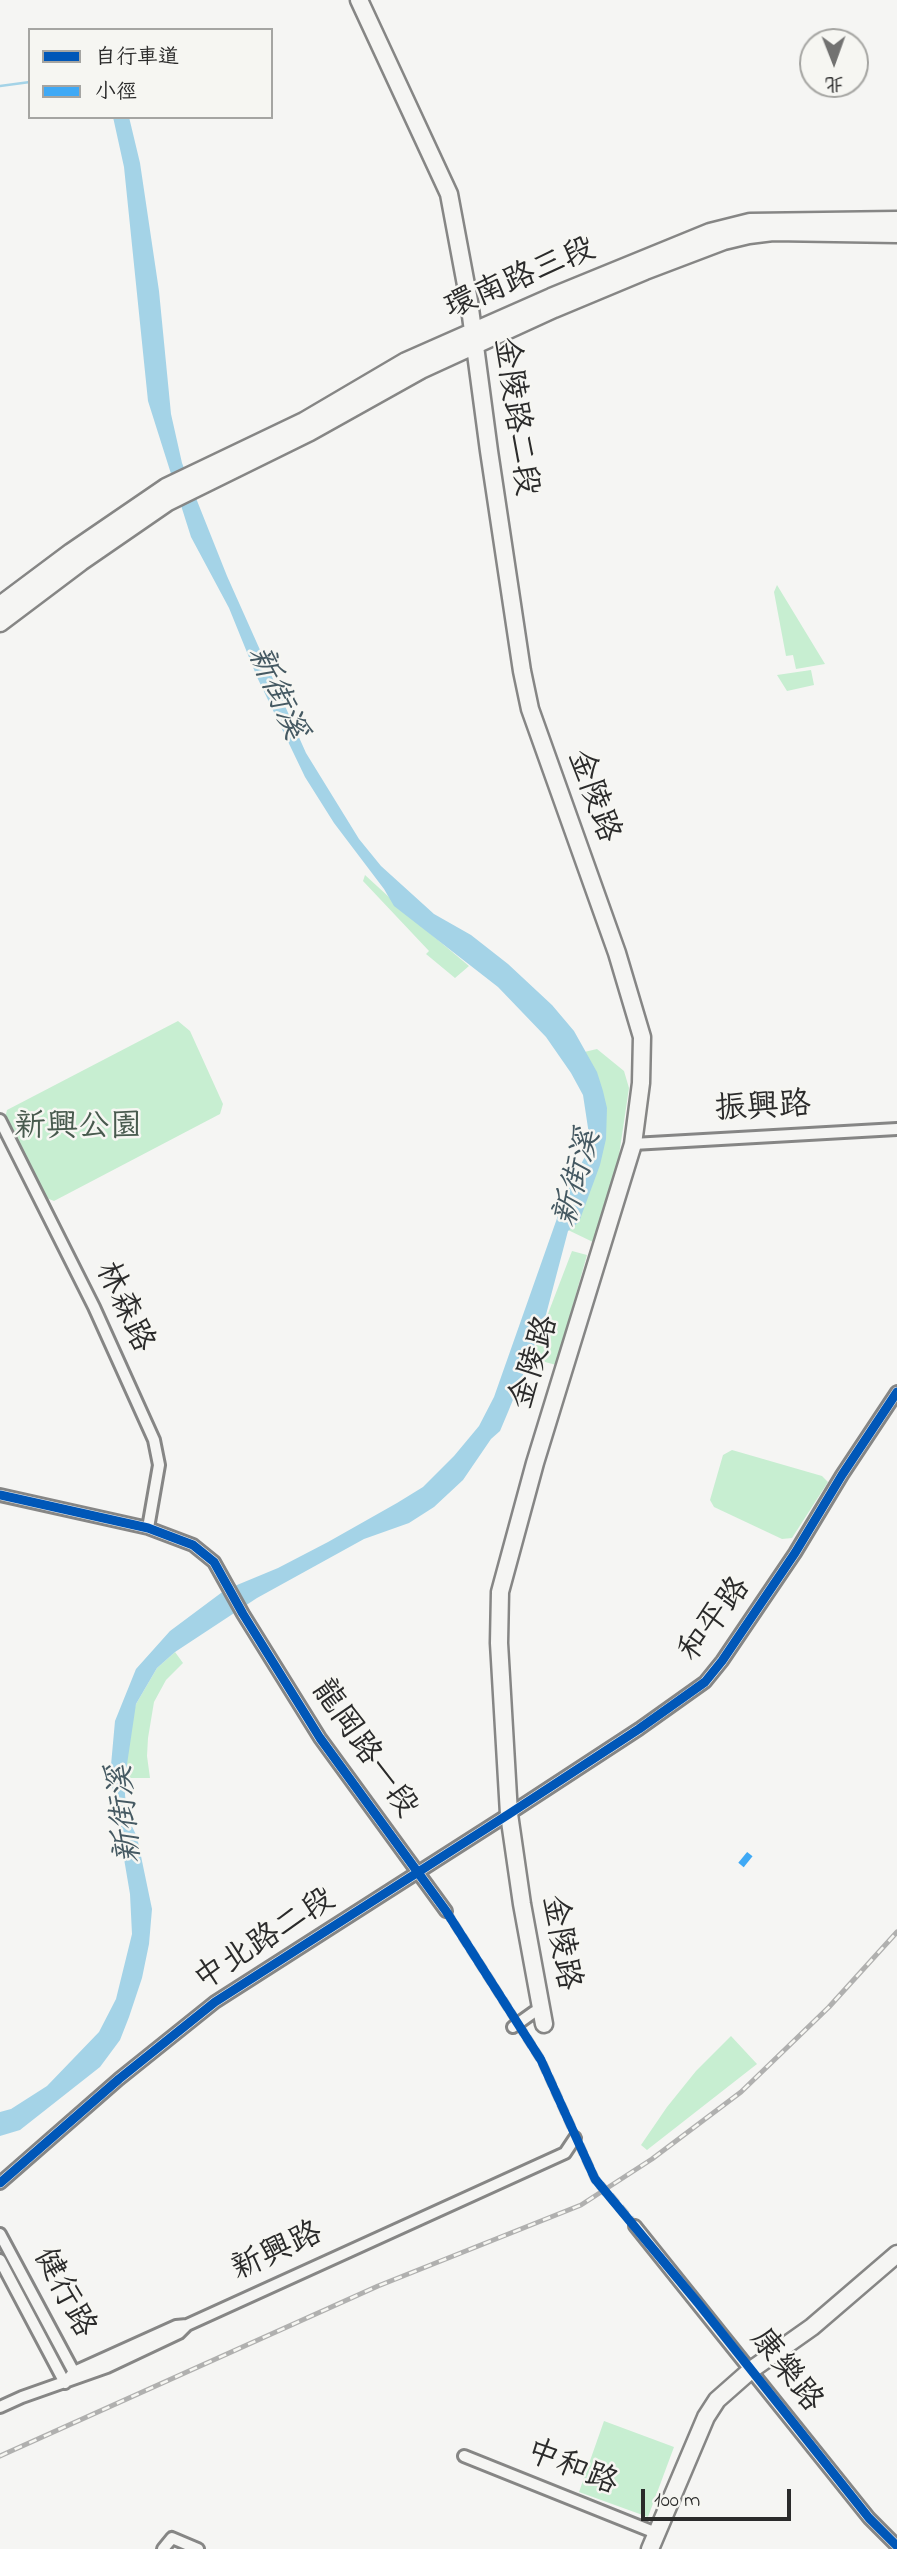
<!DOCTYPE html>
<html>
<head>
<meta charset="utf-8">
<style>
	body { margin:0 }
	#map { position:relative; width:897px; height:2549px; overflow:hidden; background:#f5f5f3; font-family:"Indie Flower","LXGW WenKai TC",sans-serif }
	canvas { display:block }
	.legend { position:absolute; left:28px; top:28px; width:245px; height:91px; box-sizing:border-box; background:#f6f6f2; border:2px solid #a5a5a2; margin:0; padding:9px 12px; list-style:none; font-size:21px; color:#2b2b2b }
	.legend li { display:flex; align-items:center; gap:14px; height:35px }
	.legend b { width:35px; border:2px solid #a5a5a2 }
	.north { position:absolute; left:799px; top:28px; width:70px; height:70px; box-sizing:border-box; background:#f6f6f2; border:2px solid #a5a5a2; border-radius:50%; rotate:179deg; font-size:19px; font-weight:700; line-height:28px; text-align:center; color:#2b2b2b }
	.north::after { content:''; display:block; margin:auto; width:24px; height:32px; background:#727271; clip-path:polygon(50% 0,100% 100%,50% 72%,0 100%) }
	.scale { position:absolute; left:641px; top:2489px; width:150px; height:32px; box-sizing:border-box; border:4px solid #2b2b2b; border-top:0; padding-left:9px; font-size:21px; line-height:24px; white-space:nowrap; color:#2b2b2b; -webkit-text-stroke:5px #f6f6f2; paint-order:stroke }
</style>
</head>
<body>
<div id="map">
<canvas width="897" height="2549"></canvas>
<ul class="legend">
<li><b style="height:9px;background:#0057b8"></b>自行車道</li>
<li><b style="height:9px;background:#3fa9f5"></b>小徑</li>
</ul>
<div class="north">北</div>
<div class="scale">100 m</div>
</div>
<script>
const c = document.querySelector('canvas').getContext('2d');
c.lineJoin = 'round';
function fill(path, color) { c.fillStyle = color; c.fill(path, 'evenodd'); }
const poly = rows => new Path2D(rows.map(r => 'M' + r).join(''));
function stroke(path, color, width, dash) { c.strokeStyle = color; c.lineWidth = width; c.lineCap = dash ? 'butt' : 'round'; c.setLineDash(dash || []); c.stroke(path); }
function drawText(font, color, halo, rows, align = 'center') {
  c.font = font + ' "Indie Flower","LXGW WenKai TC",sans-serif'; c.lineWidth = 5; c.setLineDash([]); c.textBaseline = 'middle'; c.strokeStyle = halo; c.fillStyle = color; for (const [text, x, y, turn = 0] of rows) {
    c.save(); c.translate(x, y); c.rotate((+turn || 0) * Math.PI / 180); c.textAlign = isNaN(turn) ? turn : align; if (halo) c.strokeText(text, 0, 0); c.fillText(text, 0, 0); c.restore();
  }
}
fill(poly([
	[777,585,825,664,796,669,793,655,786,656,774,592],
	[811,670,814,685,787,691,777,675],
	[365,875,414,920,469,966,455,978,426,954,429,951,363,881],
	[178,1021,190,1031,223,1104,220,1114,54,1201,44,1197,5,1118,7,1110],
	[597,1049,624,1071,629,1088,618,1162,595,1243,568,1230,597,1161,580,1053],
	[572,1251,587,1255,556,1365,531,1358],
	[732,1450,822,1476,828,1482,792,1538,782,1539,714,1507,710,1500,723,1455],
	[175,1652,183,1663,166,1680,154,1702,148,1738,147,1756,150,1778,120,1778,120,1750,136,1704,157,1668],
	[731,2036,757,2064,647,2150,641,2145,667,2107,696,2071],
	[604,2421,674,2447,648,2517,579,2492]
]), '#c7eed1');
fill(poly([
	[113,117,129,117,140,163,159,291,171,414,182,463,227,576,306,753,359,839,381,866,434,914,471,935,508,964,552,1005,574,1031,597,1072,603,1091,607,1108,606,1139,600,1165,579,1222,568,1231,543,1326,508,1412,500,1431,491,1439,463,1480,434,1507,409,1523,364,1539,257,1598,175,1652,157,1668,136,1704,126,1771,125,1795,128,1818,137,1837,152,1909,149,1944,142,1978,129,2017,120,2040,100,2067,20,2130,0,2136,0,2112,11,2109,47,2086,99,2032,116,1999,132,1934,130,1894,112,1788,111,1765,115,1721,136,1669,170,1631,225,1590,278,1568,328,1542,397,1503,423,1487,454,1456,479,1426,494,1397,567,1190,587,1153,590,1141,583,1095,571,1073,546,1037,498,987,394,906,384,889,334,823,305,777,257,677,229,608,191,537,148,401,124,167]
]), '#a4d3e7');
stroke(poly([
	[0,86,30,82]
]), '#a4d3e7', 2.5);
stroke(poly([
	[446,1911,541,2060,595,2179,635,2226]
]), '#cdcdcb', 10, [10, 5]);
const street = poly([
	[0,1120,94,1307,154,1440,159,1465,148,1528],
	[633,1144,897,1129],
	[0,1495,148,1528,193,1545,214,1562,243,1614,320,1738,446,1911],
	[513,2027,534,2012],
	[0,2183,119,2079,215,2002,509,1814,639,1729,705,1682,722,1661,795,1553,842,1475,897,1392],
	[635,2226,869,2518,897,2546],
	[0,2234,76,2376],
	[0,2260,65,2383],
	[65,2383,74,2372,176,2326,187,2325,565,2153,575,2138],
	[0,2407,22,2397,107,2367,179,2333,187,2325],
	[464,2456,656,2533],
	[163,2549,172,2538,198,2549]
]);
const secondary = poly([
	[359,0,449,194,469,301,489,451,522,671,530,709,617,953,642,1037,641,1083,633,1144,535,1463,500,1592,499,1643,509,1814,522,1904,544,2024],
	[0,605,71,552,166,487,304,421,406,361,551,297,710,232,750,222,897,220],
	[0,623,81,562,168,502,310,432,421,370,554,309,645,271,724,241,749,235,773,232,897,234],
	[650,2549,706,2417,717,2400,751,2370,812,2327,897,2254]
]);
stroke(street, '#868685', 16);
stroke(secondary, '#868685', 21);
stroke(street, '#f5f5f3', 10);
stroke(secondary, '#f5f5f3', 16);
const rail = poly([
	[0,2456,378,2286,581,2205,652,2159,741,2092,829,2007,897,1932]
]);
stroke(rail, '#b0b0af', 5);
stroke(rail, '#f6f6f2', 2.5, [8]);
stroke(poly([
	[741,1865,754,1849]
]), '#3fa9f5', 7, [14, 7]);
stroke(poly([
	[0,1495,148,1528,193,1545,214,1562,243,1614,320,1738,446,1911,541,2060,595,2179,698,2303,869,2518,897,2546],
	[0,2183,119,2079,215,2002,509,1814,639,1729,705,1682,722,1661,795,1553,842,1475,897,1392]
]), '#0057b8', 9);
drawText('32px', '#2b2b2b', '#f6f6f2', [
	["環南路三段",521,281,-23],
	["金陵路二段",513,417,82],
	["金陵路",591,797,70],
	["振興路",763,1110,-3],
	["林森路",122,1308,65],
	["金陵路",537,1363,-73],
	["和平路",717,1621,-53],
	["龍岡路一段",362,1750,55],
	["中北路二段",266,1942,-33],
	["金陵路",558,1943,80],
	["新興路",278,2254,-25],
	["健行路",62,2294,62],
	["康樂路",784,2372,52],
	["中和路",571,2470,22]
]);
drawText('32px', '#485a4e', '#f6f6f2', [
	["新興公園",78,1130]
]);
drawText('italic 33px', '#455962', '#f6f6f2', [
	["新街溪",274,694,66],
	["新街溪",580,1179,-75],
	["新街溪",128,1814,-96]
]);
</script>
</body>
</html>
